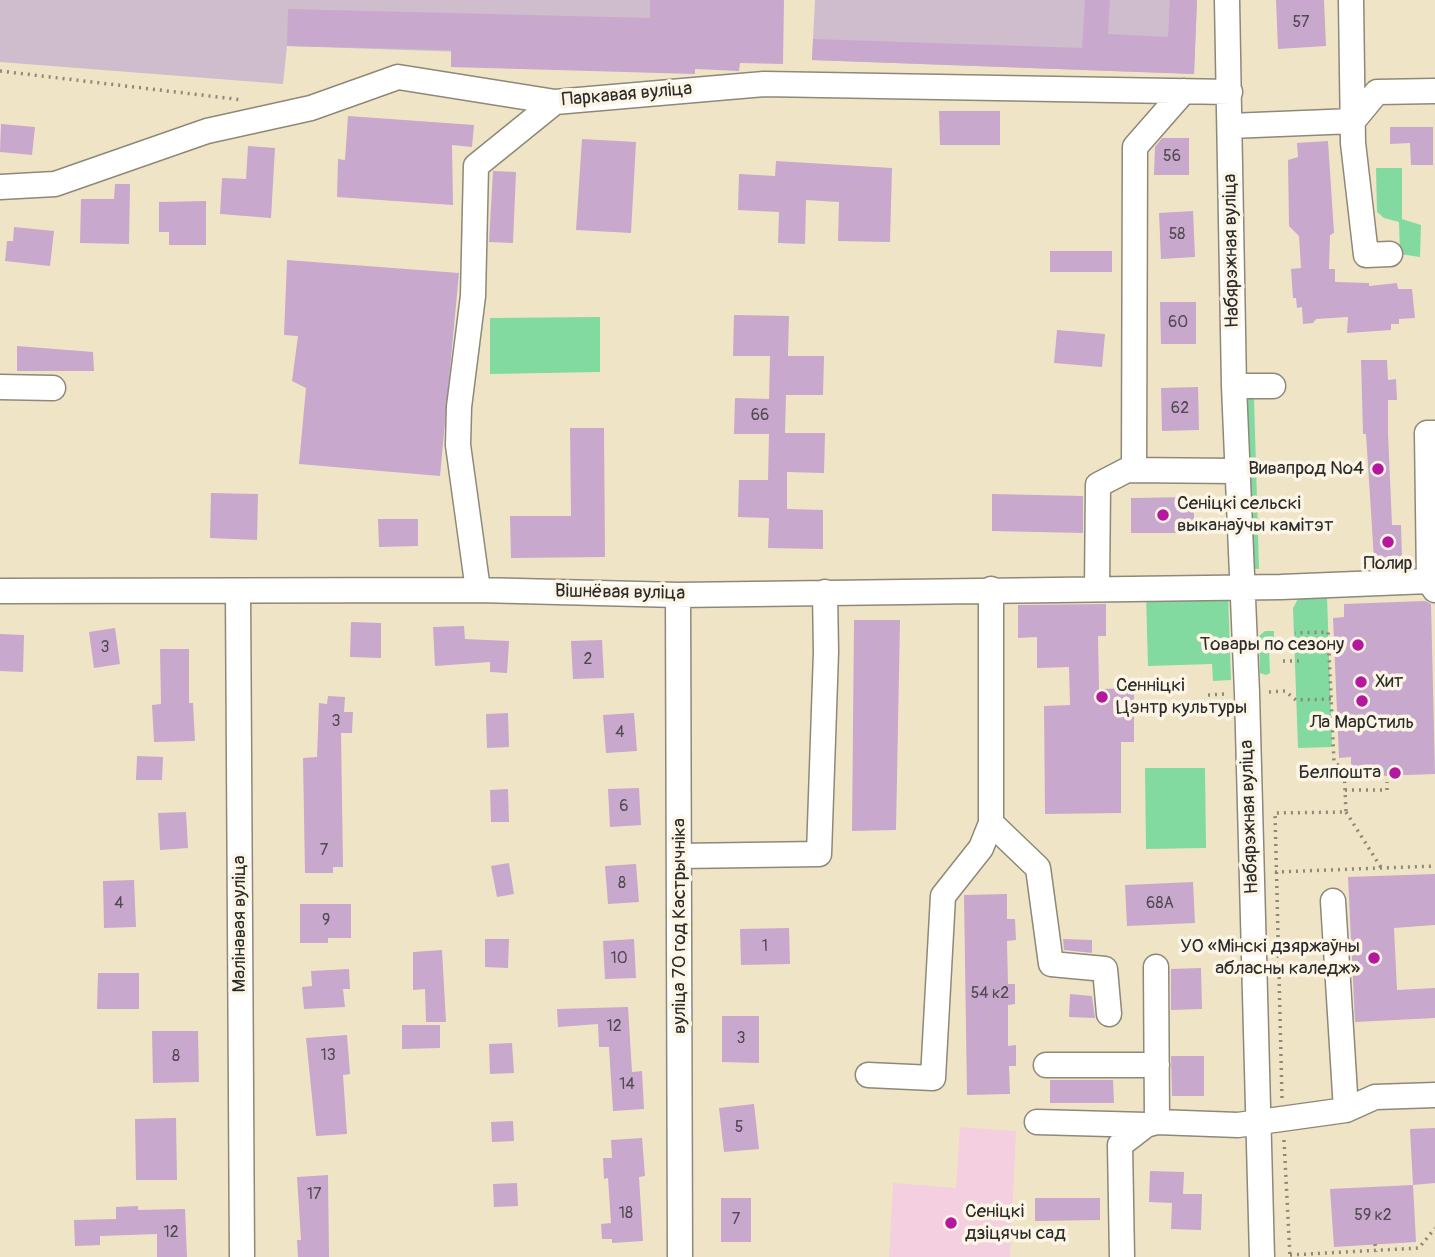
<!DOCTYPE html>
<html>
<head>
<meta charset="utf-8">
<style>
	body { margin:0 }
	canvas { display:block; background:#f0e4c6 }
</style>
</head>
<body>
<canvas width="1435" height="1257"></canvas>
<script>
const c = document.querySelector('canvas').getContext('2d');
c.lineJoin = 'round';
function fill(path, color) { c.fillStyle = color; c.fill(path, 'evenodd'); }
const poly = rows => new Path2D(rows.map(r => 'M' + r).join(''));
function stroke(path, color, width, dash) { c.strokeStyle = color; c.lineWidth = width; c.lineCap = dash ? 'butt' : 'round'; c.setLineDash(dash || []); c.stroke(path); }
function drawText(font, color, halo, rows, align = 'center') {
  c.font = font + ' Pangolin,sans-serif'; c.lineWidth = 7; c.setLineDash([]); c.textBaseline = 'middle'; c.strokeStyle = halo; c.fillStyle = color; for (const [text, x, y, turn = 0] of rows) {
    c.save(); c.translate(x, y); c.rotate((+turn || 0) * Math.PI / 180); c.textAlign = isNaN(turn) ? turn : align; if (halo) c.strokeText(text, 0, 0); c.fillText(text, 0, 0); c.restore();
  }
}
fill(poly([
	[960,1127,1016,1131,1010,1257,889,1257,893,1183,956,1188]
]), '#f3cfdf');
fill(poly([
	[0,0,698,0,698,60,287,46,283,84,0,62],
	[815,0,1197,0,1194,74,812,60]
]), '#cfbdce');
fill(poly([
	[1376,168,1402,168,1402,219,1421,225,1420,257,1400,254,1399,222,1384,218,1377,212],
	[600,317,600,372,490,374,490,318],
	[1254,397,1259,569,1247,568,1241,398],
	[1228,592,1231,680,1213,681,1212,664,1148,666,1146,595],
	[1327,596,1332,747,1298,748,1293,608,1298,599,1303,597],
	[1265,631,1274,631,1274,647,1269,648,1270,673,1266,675,1260,673,1259,636],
	[1145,768,1205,768,1206,848,1146,849]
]), '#82daa0');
fill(poly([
	[650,0,784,0,783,64,740,63,739,71,695,69,695,74,451,67,451,50,287,46,288,9,650,18],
	[1085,0,1110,0,1108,34,1168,37,1170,0,1197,0,1194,74,812,60,813,39,1082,48],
	[1276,0,1324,0,1326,46,1278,49],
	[939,111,1000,111,1000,145,940,145],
	[348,116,474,125,472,147,452,145,453,205,337,197,338,159,345,160],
	[1,124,35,127,32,155,0,152],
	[1390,127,1433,127,1433,165,1411,165,1410,143,1390,144],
	[1162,138,1189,138,1189,175,1154,175,1155,147],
	[582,139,636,142,631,233,576,230],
	[1328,141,1334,233,1330,235,1329,269,1335,269,1335,282,1369,283,1369,286,1397,283,1398,289,1412,289,1415,318,1399,319,1399,324,1391,324,1391,330,1347,333,1348,317,1316,319,1313,323,1303,324,1302,307,1297,308,1296,298,1293,298,1291,269,1301,268,1299,236,1289,226,1288,160,1298,157,1297,143],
	[248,146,275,148,271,218,220,214,222,178,246,179],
	[776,161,892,168,890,242,838,241,839,202,806,200,805,244,778,243,779,212,738,210,739,174,775,176],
	[493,171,516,172,513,243,489,242],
	[115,184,130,184,129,244,80,243,81,199,114,199],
	[206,201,206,245,169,245,169,232,159,232,159,202],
	[1193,211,1195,257,1161,259,1159,213],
	[14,227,54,231,50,266,5,261,7,241,13,241],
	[1050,251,1112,251,1112,272,1050,272],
	[287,260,459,273,440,476,299,464,306,388,292,381,298,336,284,335],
	[1160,302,1196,302,1196,344,1161,344],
	[734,315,789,316,788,356,824,356,823,395,786,395,785,433,825,433,824,473,787,472,787,509,823,510,823,549,768,548,769,518,738,517,739,480,768,480,769,434,734,434,735,398,769,399,770,356,733,356],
	[1057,330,1105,334,1102,367,1054,363],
	[17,346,93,352,94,371,17,371],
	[1361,360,1387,360,1388,380,1396,379,1397,400,1388,400,1388,433,1392,525,1401,525,1402,558,1374,559,1366,434,1363,434],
	[1198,387,1199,430,1162,431,1161,388],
	[570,428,604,428,605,557,511,558,510,516,571,516],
	[211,493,258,494,257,540,210,538],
	[992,494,1083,496,1083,533,992,531],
	[1194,497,1194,533,1131,533,1131,498],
	[378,519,418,519,418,546,379,547],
	[1425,601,1431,604,1435,774,1351,777,1351,757,1339,758,1333,618,1344,617,1344,604],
	[1106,604,1106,636,1098,636,1099,689,1134,688,1134,742,1121,742,1121,813,1045,814,1044,706,1070,705,1069,667,1037,668,1037,637,1018,638,1018,605],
	[854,620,900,620,896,830,852,831],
	[351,622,381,623,381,658,350,657],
	[464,626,465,639,509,641,507,673,490,672,490,662,435,666,433,627],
	[115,628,120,664,94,668,89,632],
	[0,634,24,635,23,672,0,671],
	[602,640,604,678,573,679,571,641],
	[160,649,189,649,189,703,193,703,195,741,154,742,152,705,161,704],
	[328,696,345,697,344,712,353,712,352,733,341,733,343,867,333,867,333,873,305,873,303,758,317,757,319,703,327,704],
	[508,713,509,747,487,748,486,714],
	[634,713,637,751,606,753,603,715],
	[137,756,163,757,162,780,136,780],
	[639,788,641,825,610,827,608,789],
	[508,789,509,822,491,822,490,790],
	[186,812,188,848,160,850,158,813],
	[509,863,514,894,497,897,491,866],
	[636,864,639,902,608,904,605,866],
	[1435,874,1435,925,1394,928,1397,990,1435,988,1435,1018,1355,1022,1348,877],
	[134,880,136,927,104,928,103,881],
	[1193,882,1195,923,1127,926,1125,885],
	[1007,894,1007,919,1015,919,1016,940,1007,941,1008,984,1015,984,1015,1004,1008,1005,1008,1046,1016,1045,1016,1066,1009,1066,1010,1094,967,1095,964,895],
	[300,904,351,904,351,938,328,938,328,943,300,943],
	[789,928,790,964,741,965,740,929],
	[485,939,509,939,508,968,485,967],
	[634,939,636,978,605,979,603,941],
	[1063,939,1092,940,1092,953,1064,950],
	[442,950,446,1022,426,1022,425,989,413,990,413,952],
	[1201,968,1202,1009,1171,1010,1171,969],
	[349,969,350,989,343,989,345,1007,304,1009,302,987,312,986,311,971],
	[98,973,139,973,139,1009,97,1009],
	[1070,994,1092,996,1095,1018,1069,1017],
	[628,1007,632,1072,642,1071,644,1109,613,1111,609,1047,599,1047,598,1024,558,1027,557,1009],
	[722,1016,759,1016,759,1063,722,1062],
	[402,1025,440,1025,440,1048,402,1049],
	[152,1031,198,1031,199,1082,153,1083],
	[347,1035,350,1074,343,1075,347,1134,316,1136,306,1038],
	[512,1043,514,1073,490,1074,489,1044],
	[1171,1056,1204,1056,1204,1096,1172,1096],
	[1050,1080,1113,1080,1114,1103,1050,1103],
	[754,1104,759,1149,724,1152,719,1108],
	[176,1118,177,1180,136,1180,135,1119],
	[513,1121,514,1141,492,1142,491,1122],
	[1435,1128,1435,1183,1413,1185,1410,1129],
	[642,1138,645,1176,639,1177,643,1241,612,1243,612,1239,602,1239,601,1224,611,1223,608,1178,604,1179,603,1158,612,1158,611,1140],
	[1150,1171,1184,1172,1183,1194,1202,1194,1201,1230,1171,1229,1172,1203,1149,1202],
	[328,1175,329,1257,298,1257,297,1240,301,1240,297,1177],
	[517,1183,518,1206,494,1207,493,1184],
	[1413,1185,1416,1242,1334,1247,1330,1189],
	[721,1198,751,1198,751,1242,721,1242],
	[1035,1198,1100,1198,1100,1220,1035,1221],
	[138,1206,138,1210,185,1209,187,1257,157,1257,157,1234,100,1236,100,1245,75,1246,74,1220,116,1219,116,1207]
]), '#c8a8cc');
const minor = poly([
	[1227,0,1234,386,1247,693,1262,1257],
	[1351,0,1353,143,1366,255,1390,254],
	[1230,126,1353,121,1377,92,1435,91],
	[0,187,55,184,207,131,311,108,398,77,555,102,764,84,1230,92],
	[1234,386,1273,386],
	[0,387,53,388],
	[1435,433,1427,433,1429,581,1435,590],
	[1134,470,1135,147,1184,91],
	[1097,588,1098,485,1127,470,1237,471],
	[478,590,458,445,459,407,473,296,476,166,555,102],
	[0,591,478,590,678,595,1281,587,1429,581],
	[238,592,242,1257],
	[678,595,680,1257],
	[991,823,1038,868,1051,964,1105,969,1109,1014],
	[680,856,819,854,826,652,825,592],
	[1046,1065,1157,1065],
	[868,1075,933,1078,943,896,981,848,991,823,991,589],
	[1346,1110,1375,1097,1435,1095],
	[1037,1122,1146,1125],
	[1157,1122,1238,1125,1346,1110,1333,901],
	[1122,1257,1120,1145,1146,1125,1157,1122,1156,967]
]);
stroke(minor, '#8e8878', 27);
stroke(poly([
	[0,71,243,100],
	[1283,661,1302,661],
	[1269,692,1285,691,1296,700,1331,699],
	[1208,695,1226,694],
	[1345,790,1387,790,1387,782],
	[1346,812,1382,869],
	[1275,872,1435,866],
	[1282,1098,1275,813,1346,812,1344,769,1334,762,1328,632,1295,633],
	[1284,1140,1290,1257],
	[1375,1244,1376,1252],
	[1290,1255,1419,1248,1435,1228]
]), '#8e8878', 3.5, [2, 5]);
stroke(minor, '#fff', 24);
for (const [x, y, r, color] of [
	[1378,469,7,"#b5179e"],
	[1163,515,7,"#b5179e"],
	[1388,542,7,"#b5179e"],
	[1358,645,7,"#b5179e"],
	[1361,682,7,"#b5179e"],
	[1102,697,7,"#b5179e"],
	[1362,701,7,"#b5179e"],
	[1395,773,7,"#b5179e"],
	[1374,958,7,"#b5179e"],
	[951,1223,7,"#b5179e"]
]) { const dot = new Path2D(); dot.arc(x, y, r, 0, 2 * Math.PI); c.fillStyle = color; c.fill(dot); stroke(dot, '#fcf5e5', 2.5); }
drawText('16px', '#524a53', null, [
	["57",1301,23],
	["56",1172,157],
	["58",1177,235],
	["60",1178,323],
	["62",1180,409],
	["66",760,416],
	["3",105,648],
	["2",588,660],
	["3",336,722],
	["4",620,733],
	["6",624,807],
	["7",324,851],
	["8",622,884],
	["4",119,904],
	["68А",1160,904],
	["9",326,921],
	["1",765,947],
	["10",619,959],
	["54 к2",990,994],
	["12",614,1027],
	["3",741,1039],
	["13",328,1056],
	["8",176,1057],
	["14",627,1085],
	["5",739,1128],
	["17",314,1195],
	["18",626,1214],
	["59 к2",1373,1216],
	["7",736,1220],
	["12",171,1233]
]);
drawText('19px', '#2b2b2b', '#fcf5e5', [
	["Паркавая вуліца",627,95,-5],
	["Набярэжная вуліца",1232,251,-91],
	["Вішнёвая вуліца",620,593,1],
	["Набярэжная вуліца",1250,817,-92],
	["Малінавая вуліца",240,924,-90],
	["вуліца 70 год Кастрычніка",680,926,-90]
]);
drawText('19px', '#2b2b2b', '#fcf5e5', [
	["Вивапрод №4",1364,469],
	["Сеніцкі сельскі",1177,504,"left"],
	["выканаўчы камітэт",1177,526,"left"],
	["Полир",1388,564,"center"],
	["Товары по сезону",1344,645],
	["Хит",1375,682,"left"],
	["Сенніцкі",1116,686,"left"],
	["Цэнтр культуры",1116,708,"left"],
	["Ла МарСтиль",1362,723,"center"],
	["Белпошта",1381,773],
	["УО «Мінскі дзяржаўны",1360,947],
	["абласны каледж»",1360,969],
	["Сеніцкі",965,1212,"left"],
	["дзіцячы сад",965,1234,"left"]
], 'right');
</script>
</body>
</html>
